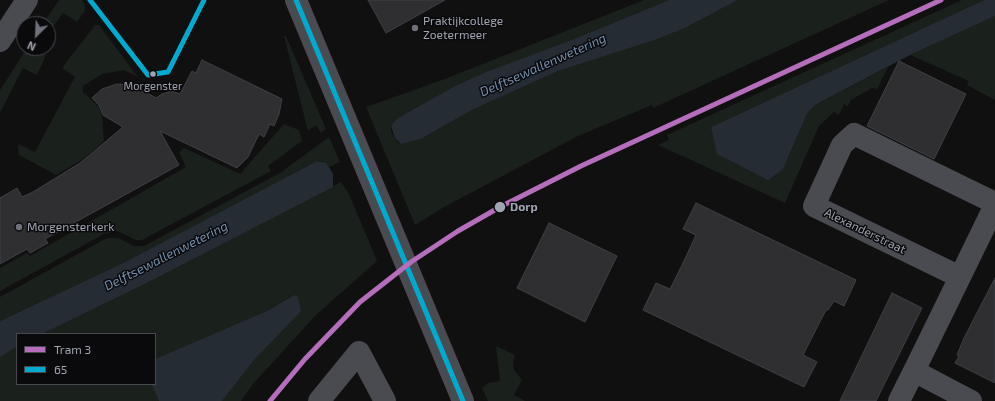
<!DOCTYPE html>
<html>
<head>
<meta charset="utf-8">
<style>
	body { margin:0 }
	#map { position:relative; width:995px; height:401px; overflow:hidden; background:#101010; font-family:"Exo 2",sans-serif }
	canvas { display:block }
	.legend { position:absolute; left:16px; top:333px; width:140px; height:52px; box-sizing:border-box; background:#0a0a0c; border:1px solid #46484e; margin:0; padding:5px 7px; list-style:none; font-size:12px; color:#a0a5b2 }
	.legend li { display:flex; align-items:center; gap:8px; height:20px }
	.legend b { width:20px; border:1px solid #46484e }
	.north { position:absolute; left:16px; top:16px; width:40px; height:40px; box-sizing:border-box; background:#0a0a0c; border:1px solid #46484e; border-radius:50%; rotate:204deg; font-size:11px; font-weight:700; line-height:16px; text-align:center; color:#a0a5b2 }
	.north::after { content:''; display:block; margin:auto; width:14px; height:18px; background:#6e7179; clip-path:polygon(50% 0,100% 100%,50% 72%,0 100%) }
</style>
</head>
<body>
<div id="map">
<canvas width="995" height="401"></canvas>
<ul class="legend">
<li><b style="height:5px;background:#b46ebb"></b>Tram 3</li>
<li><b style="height:5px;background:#00a9ce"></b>65</li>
</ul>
<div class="north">N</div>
</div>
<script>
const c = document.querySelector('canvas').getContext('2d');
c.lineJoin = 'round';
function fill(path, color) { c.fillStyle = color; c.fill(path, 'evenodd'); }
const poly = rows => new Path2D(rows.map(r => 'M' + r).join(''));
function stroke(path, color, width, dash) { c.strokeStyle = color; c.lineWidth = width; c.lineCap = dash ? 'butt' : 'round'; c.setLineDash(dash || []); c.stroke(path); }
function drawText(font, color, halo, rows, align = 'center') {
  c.font = font + ' "Exo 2",sans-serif'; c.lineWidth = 3; c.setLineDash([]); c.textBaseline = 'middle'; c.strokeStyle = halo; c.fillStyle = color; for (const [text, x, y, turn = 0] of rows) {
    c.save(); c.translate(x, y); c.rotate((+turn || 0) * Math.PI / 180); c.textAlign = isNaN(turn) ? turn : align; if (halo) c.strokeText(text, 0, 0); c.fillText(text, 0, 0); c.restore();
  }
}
fill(poly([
	[59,0,82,0,84,3,85,11,77,22,63,13,48,34,48,24,43,24],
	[644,0,669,0,574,39,488,71,453,87,396,119,391,126,391,131,397,142,401,144,421,139,472,110,558,71,655,40,683,29,738,0,889,0,653,108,652,105,578,136,444,207,415,225,366,107,445,79],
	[962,0,984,0,711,127,783,169,807,114,815,105,888,67,877,89,872,88,851,100,848,106,844,104,839,115,834,112,819,126,785,203,658,145,669,140,667,135],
	[995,16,995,100,967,85,969,81,910,55],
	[95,25,99,25,138,77,124,70,102,74,83,86,83,92,99,107,102,116,104,141,83,159,56,175,19,155,18,144,35,152,75,77,62,68],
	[284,36,286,36,326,129,321,133,316,125,308,131],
	[27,48,40,48,46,55,37,75,23,68,0,113,0,90],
	[284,124,299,130,302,141,268,166,271,171,142,240,136,240,117,231,104,234,0,291,0,268,27,253,30,256,186,167,179,152,184,148,240,174],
	[329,137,340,162,329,167,323,162,317,161,125,262,0,321,0,297,107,238,118,238,134,246,144,246,280,173],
	[341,182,349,194,377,261,316,315,253,384,241,401,222,401,255,359,293,295,269,310,155,359,155,334,42,334,143,285],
	[496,346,515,355,513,362,514,370,522,380,514,395,525,401,488,401,482,388,488,383,500,381],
	[17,347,17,384,151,384,159,401,0,401,0,357]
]), '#1a201b');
fill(poly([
	[669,0,738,0,683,29,655,40,558,71,472,110,421,139,401,144,395,138,391,126,396,119,453,87,488,71,574,39],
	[984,0,995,0,995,16,910,55,815,105,807,114,783,169,768,180,717,154,711,127],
	[317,161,326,163,329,167,333,174,333,187,143,285,42,334,17,334,17,347,0,357,0,321,125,262],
	[294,295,298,297,301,311,255,359,222,401,159,401,151,384,155,384,155,359,269,310]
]), '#262c33');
const building = poly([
	[368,0,445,0,386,33,368,0],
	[202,60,282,99,279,114,274,126,270,124,264,137,259,134,248,157,237,168,160,131,179,165,45,239,48,243,30,253,27,249,0,264,0,198,17,188,22,197,33,192,80,163,123,127,103,115,99,105,92,98,102,89,117,84,133,85,156,98,162,94,172,91,180,94,192,71,196,73,202,60],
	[899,61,966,94,934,159,867,126,899,61],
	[696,203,856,280,844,306,834,301,828,310,826,310,803,355,817,362,804,387,643,310,656,283,670,289,684,261,696,235,683,229,696,203],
	[549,223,617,256,585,322,517,288,549,223],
	[995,278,995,383,955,363,959,356,957,355,964,338,995,278],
	[892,293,922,308,876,401,840,401,892,293]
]);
fill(building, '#2f2f31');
stroke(building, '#3e4044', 1);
stroke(poly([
	[296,0,463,401],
	[0,41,27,0],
	[960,277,995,205],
	[319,401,359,352,385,401],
	[899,401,914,371],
	[971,401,914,371,960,277,814,206,842,145,854,134,995,203]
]), '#4a4b50', 22);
stroke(poly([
	[90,0,148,75,168,72,204,0],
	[296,0,463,401]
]), '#00a9ce', 5);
stroke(poly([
	[270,401,305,359,360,302,411,262,458,231,500,207,581,166,941,0]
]), '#b46ebb', 5);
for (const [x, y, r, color] of [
	[415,28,4,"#6e7179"],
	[153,74,3.5,"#a0a5b2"],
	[500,207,6,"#a0a5b2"],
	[19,227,4,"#6e7179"]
]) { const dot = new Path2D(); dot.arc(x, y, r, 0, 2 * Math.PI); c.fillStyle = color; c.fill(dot); stroke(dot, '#0a0a0c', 1.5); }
drawText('11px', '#a0a5b2', '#0a0a0c', [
	["Morgenster",153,86]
]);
drawText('12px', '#a0a5b2', '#0a0a0c', [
	["Praktijkcollege",423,21],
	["Zoetermeer",423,35],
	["Morgensterkerk",27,227]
], 'left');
drawText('bold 12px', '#a0a5b2', '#0a0a0c', [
	["Dorp",510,207]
], 'left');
drawText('12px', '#a0a5b2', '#0a0a0c', [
	["Alexanderstraat",865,231,26]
]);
drawText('italic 13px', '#7690ae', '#0a0a0c', [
	["Delftsewallenwetering",543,65,-24],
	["Delftsewallenwetering",166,256,-27]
]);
</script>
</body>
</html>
